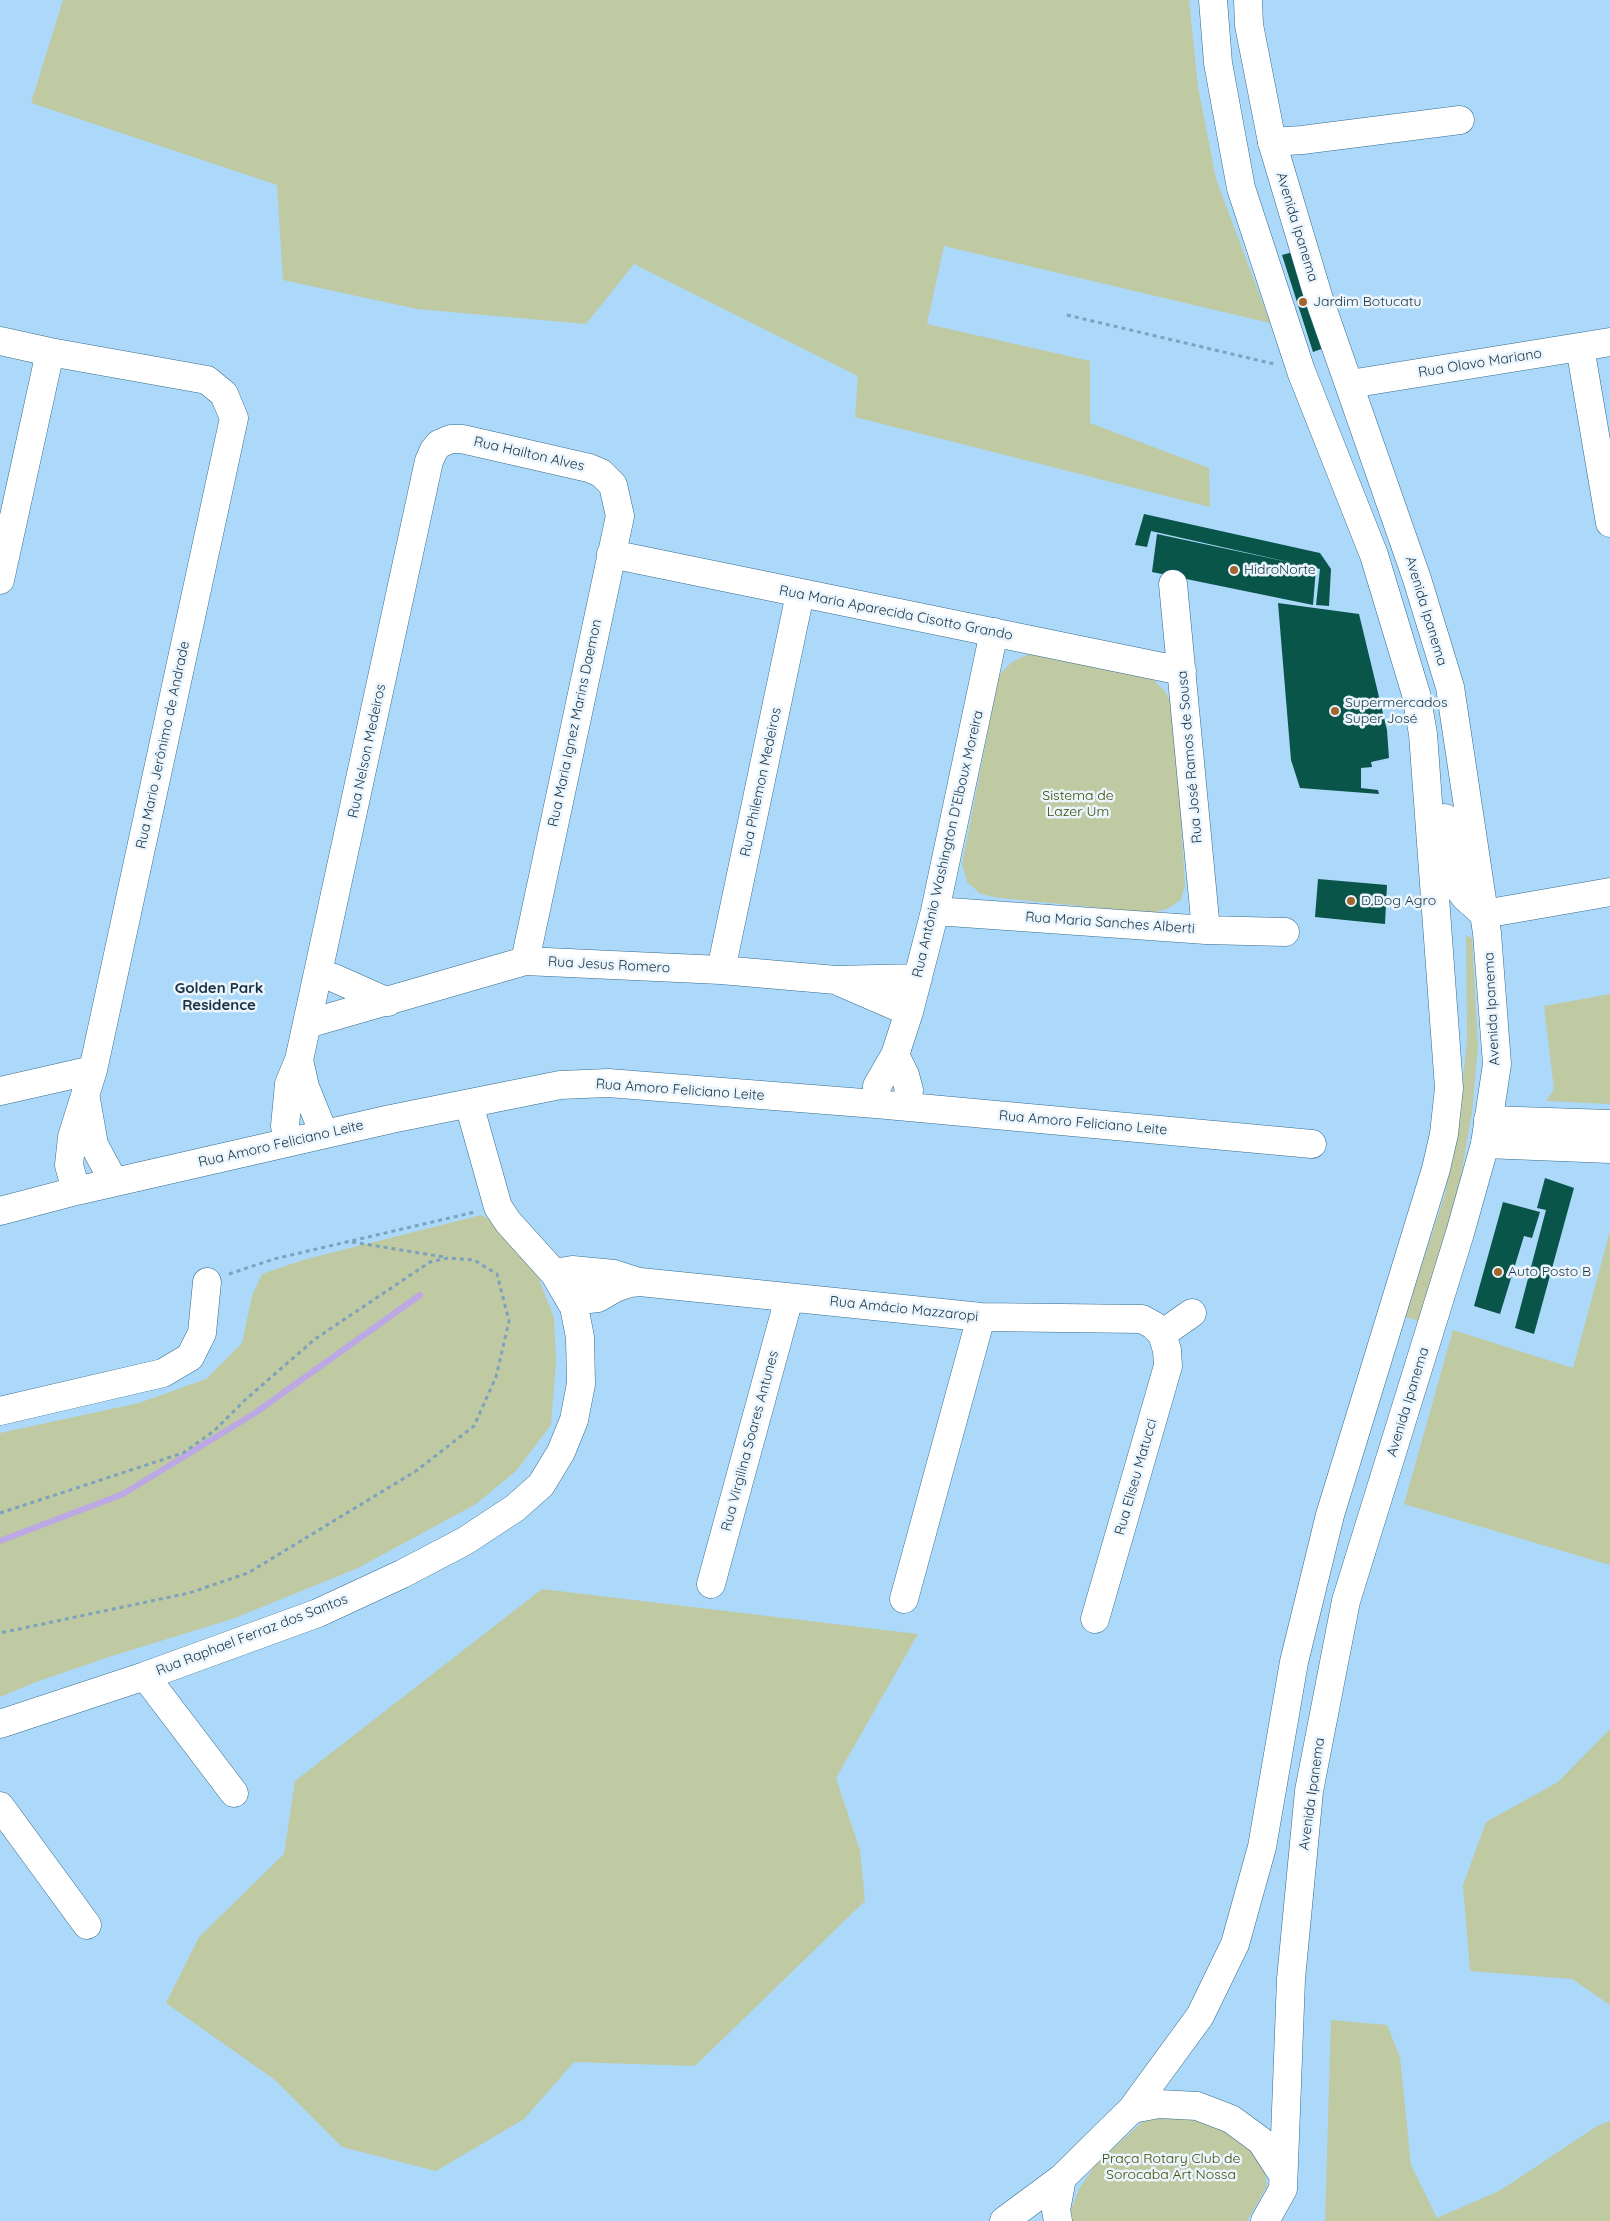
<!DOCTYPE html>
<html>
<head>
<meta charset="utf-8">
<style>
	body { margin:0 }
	canvas { display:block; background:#acd9f9 }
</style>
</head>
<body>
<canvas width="1610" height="2221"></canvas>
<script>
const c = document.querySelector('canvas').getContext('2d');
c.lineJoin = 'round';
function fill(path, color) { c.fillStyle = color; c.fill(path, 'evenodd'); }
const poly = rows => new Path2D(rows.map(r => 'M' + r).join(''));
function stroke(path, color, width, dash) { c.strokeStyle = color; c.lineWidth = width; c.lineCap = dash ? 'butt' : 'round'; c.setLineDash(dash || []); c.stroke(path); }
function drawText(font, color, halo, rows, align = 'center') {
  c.font = font + ' Quicksand,sans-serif'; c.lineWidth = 5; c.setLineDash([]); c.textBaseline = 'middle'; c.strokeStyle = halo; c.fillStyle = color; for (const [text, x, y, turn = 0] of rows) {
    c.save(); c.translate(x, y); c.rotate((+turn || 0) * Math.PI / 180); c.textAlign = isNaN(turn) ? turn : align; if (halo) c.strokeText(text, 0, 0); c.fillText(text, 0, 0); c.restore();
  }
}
fill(poly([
	[63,0,1189,0,1198,87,1216,179,1270,323,944,246,927,324,1090,361,1090,423,1209,468,1210,507,855,417,858,376,634,264,586,324,417,309,283,280,277,185,31,103],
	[1029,654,1153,679,1166,693,1174,709,1185,885,1181,900,1167,909,1152,913,1000,898,981,894,967,882,962,864,999,675,1012,662],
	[1466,935,1472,938,1478,1047,1472,1112,1460,1181,1420,1321,1405,1317,1445,1194,1459,1116,1467,1041],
	[1610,994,1610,1104,1546,1101,1554,1089,1544,1006],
	[481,1215,496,1223,534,1266,554,1318,556,1362,551,1425,516,1471,476,1504,358,1568,235,1618,109,1657,36,1682,0,1697,0,1433,139,1403,206,1379,242,1343,252,1296,262,1274,303,1260],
	[1610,1231,1610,1565,1404,1504,1453,1330,1573,1368],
	[542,1589,918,1634,836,1778,860,1850,865,1901,695,2066,574,2062,524,2119,436,2171,342,2147,275,2080,166,2003,199,1937,284,1854,295,1781],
	[1610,1729,1610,2005,1572,1979,1470,1971,1463,1885,1486,1822,1558,1782],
	[1331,2020,1387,2025,1400,2057,1411,2165,1437,2218,1501,2190,1597,2126,1610,2121,1610,2221,1325,2221],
	[1151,2114,1206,2119,1250,2142,1263,2162,1267,2186,1247,2221,1072,2221,1071,2210,1079,2189,1096,2164]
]), '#bfc9a2');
stroke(poly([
	[0,1541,123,1494,255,1413,420,1295]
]), '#bca8e5', 6);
fill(poly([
	[1293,252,1324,348,1313,352,1282,255],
	[1144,514,1320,553,1331,569,1329,606,1316,605,1320,569,1316,568,1313,605,1152,572,1157,534,1302,565,1151,531,1147,547,1135,545],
	[1278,603,1359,614,1387,730,1389,758,1371,762,1372,767,1361,768,1361,788,1378,790,1379,794,1300,788,1291,760],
	[1318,879,1387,885,1385,924,1315,917],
	[1545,1178,1574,1188,1534,1334,1515,1328,1546,1210,1537,1208],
	[1503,1202,1540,1212,1532,1238,1524,1236,1500,1314,1474,1306]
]), '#0a554a');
const minor = poly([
	[1272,142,1302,140,1460,120],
	[0,341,50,352,207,380,224,394,234,418,93,1070,72,1137,69,1165,76,1191],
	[1580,347,1610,523],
	[1350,384,1610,342],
	[611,554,1182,671],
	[0,580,50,352],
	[1173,584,1206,930],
	[935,911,1206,930,1285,932],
	[1484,914,1610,892],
	[721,970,800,594],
	[319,974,334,978,388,1002],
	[842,983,909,1012],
	[307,1024,525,961,721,970,836,980,918,978],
	[895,1055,905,1075,909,1090,906,1106],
	[299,1060,305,1087,324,1134],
	[0,1091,93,1070],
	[86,1099,94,1145,114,1182],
	[876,1104,877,1086,895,1055,909,1012,935,911,994,632],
	[1488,1120,1610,1124],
	[289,1142,285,1126,289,1084,299,1060,429,461,434,450,439,444,451,439,462,439,589,468,601,473,613,485,620,516,525,961],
	[1485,1144,1610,1149],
	[0,1211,76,1191,391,1119,560,1085,608,1083,876,1104,1312,1144],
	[554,1273,572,1270,614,1274,639,1282],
	[568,1297,589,1299,598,1298,615,1288,630,1283,640,1282,981,1317,1142,1319,1153,1325,1162,1334,1167,1350,1168,1366,1095,1619],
	[1162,1334,1192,1313],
	[0,1411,163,1373,190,1357,202,1333,207,1282],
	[711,1584,789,1298],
	[904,1599,981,1317],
	[145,1676,234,1793],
	[0,1724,145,1676,318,1613,402,1574,465,1541,515,1508,541,1485,561,1452,574,1420,581,1384,580,1337,574,1307,554,1273,508,1222,498,1207,469,1104],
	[0,1806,87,1925]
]);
const major = poly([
	[1248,0,1249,25,1272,142,1318,296,1417,579,1450,687,1487,933,1497,1064,1485,1144,1460,1233,1346,1601,1309,1791,1291,1979,1283,2189,1265,2221],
	[1445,818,1452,870,1457,886,1465,897,1484,914],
	[1132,2109,1159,2104,1197,2106,1231,2119,1261,2141,1283,2175],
	[1004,2221,1062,2178,1132,2109,1200,2016,1235,1944,1262,1847,1294,1662,1330,1515,1436,1169,1444,1134,1449,1088,1423,734,1416,694,1374,555,1301,371,1241,188,1218,63,1213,0],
	[1058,2221,1056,2210,1062,2178]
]);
stroke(minor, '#346b8e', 29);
stroke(major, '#346b8e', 29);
stroke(poly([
	[1067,315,1274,364],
	[352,1242,444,1257],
	[229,1274,274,1259,475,1212],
	[0,1513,183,1453,214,1431,245,1400,315,1339,430,1262,448,1258,474,1260,497,1274,509,1321,496,1377,474,1426,416,1471,248,1573,189,1593,0,1633]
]), '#7da2bd', 3, [4, 4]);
stroke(minor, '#fff', 28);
stroke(major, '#fff', 28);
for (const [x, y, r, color] of [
	[1303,302,5,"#a4652c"],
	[1234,570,5,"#a4652c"],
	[1335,711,5,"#a4652c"],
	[1351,901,5,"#a4652c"],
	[1498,1272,5,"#a4652c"]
]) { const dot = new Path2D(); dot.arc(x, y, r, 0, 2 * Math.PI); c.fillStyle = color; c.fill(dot); stroke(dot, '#eaf5fd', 2); }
drawText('14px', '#1b3242', '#eaf5fd', [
	["Avenida Ipanema",1297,227,73],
	["Rua Olavo Mariano",1480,363,-9],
	["Rua Hailton Alves",529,454,13],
	["Avenida Ipanema",1426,611,73],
	["Rua Maria Aparecida Cisotto Grando",896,613,11],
	["Rua Maria Ignez Marins Daemon",575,723,-78],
	["Rua Mario Jerônimo de Andrade",163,745,-78],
	["Rua Nelson Medeiros",367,751,-78],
	["Rua José Ramos de Sousa",1190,757,-95],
	["Rua Philemon Medeiros",761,782,-78],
	["Rua Antônio Washington D’Elboux Moreira",948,844,-77],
	["Rua Maria Sanches Alberti",1110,923,4],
	["Rua Jesus Romero",609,965,3],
	["Avenida Ipanema",1492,1009,-93],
	["Rua Amoro Feliciano Leite",680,1090,4],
	["Rua Amoro Feliciano Leite",1083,1123,5],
	["Rua Amoro Feliciano Leite",281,1144,-13],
	["Rua Amácio Mazzaropi",904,1309,6],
	["Avenida Ipanema",1408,1402,-73],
	["Rua Virgilina Soares Antunes",750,1441,-75],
	["Rua Eliseu Matucci",1136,1477,-74],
	["Rua Raphael Ferraz dos Santos",252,1635,-21],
	["Avenida Ipanema",1312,1794,-82]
]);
drawText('14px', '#1b3242', '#eaf5fd', [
	["Jardim Botucatu",1313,302],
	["HidroNorte",1244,570],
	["Supermercados",1345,703],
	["Super José",1345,719],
	["D.Dog Agro",1361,901],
	["Auto Posto B",1508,1272]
], 'left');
drawText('14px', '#404c00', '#eaf5fd', [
	["Sistema de",1078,796],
	["Lazer Um",1078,812],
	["Praça Rotary Club de",1171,2159],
	["Sorocaba Art Nossa",1171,2175]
]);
drawText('bold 15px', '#1b3242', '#eaf5fd', [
	["Golden Park",219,988],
	["Residence",219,1005]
]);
</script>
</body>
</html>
